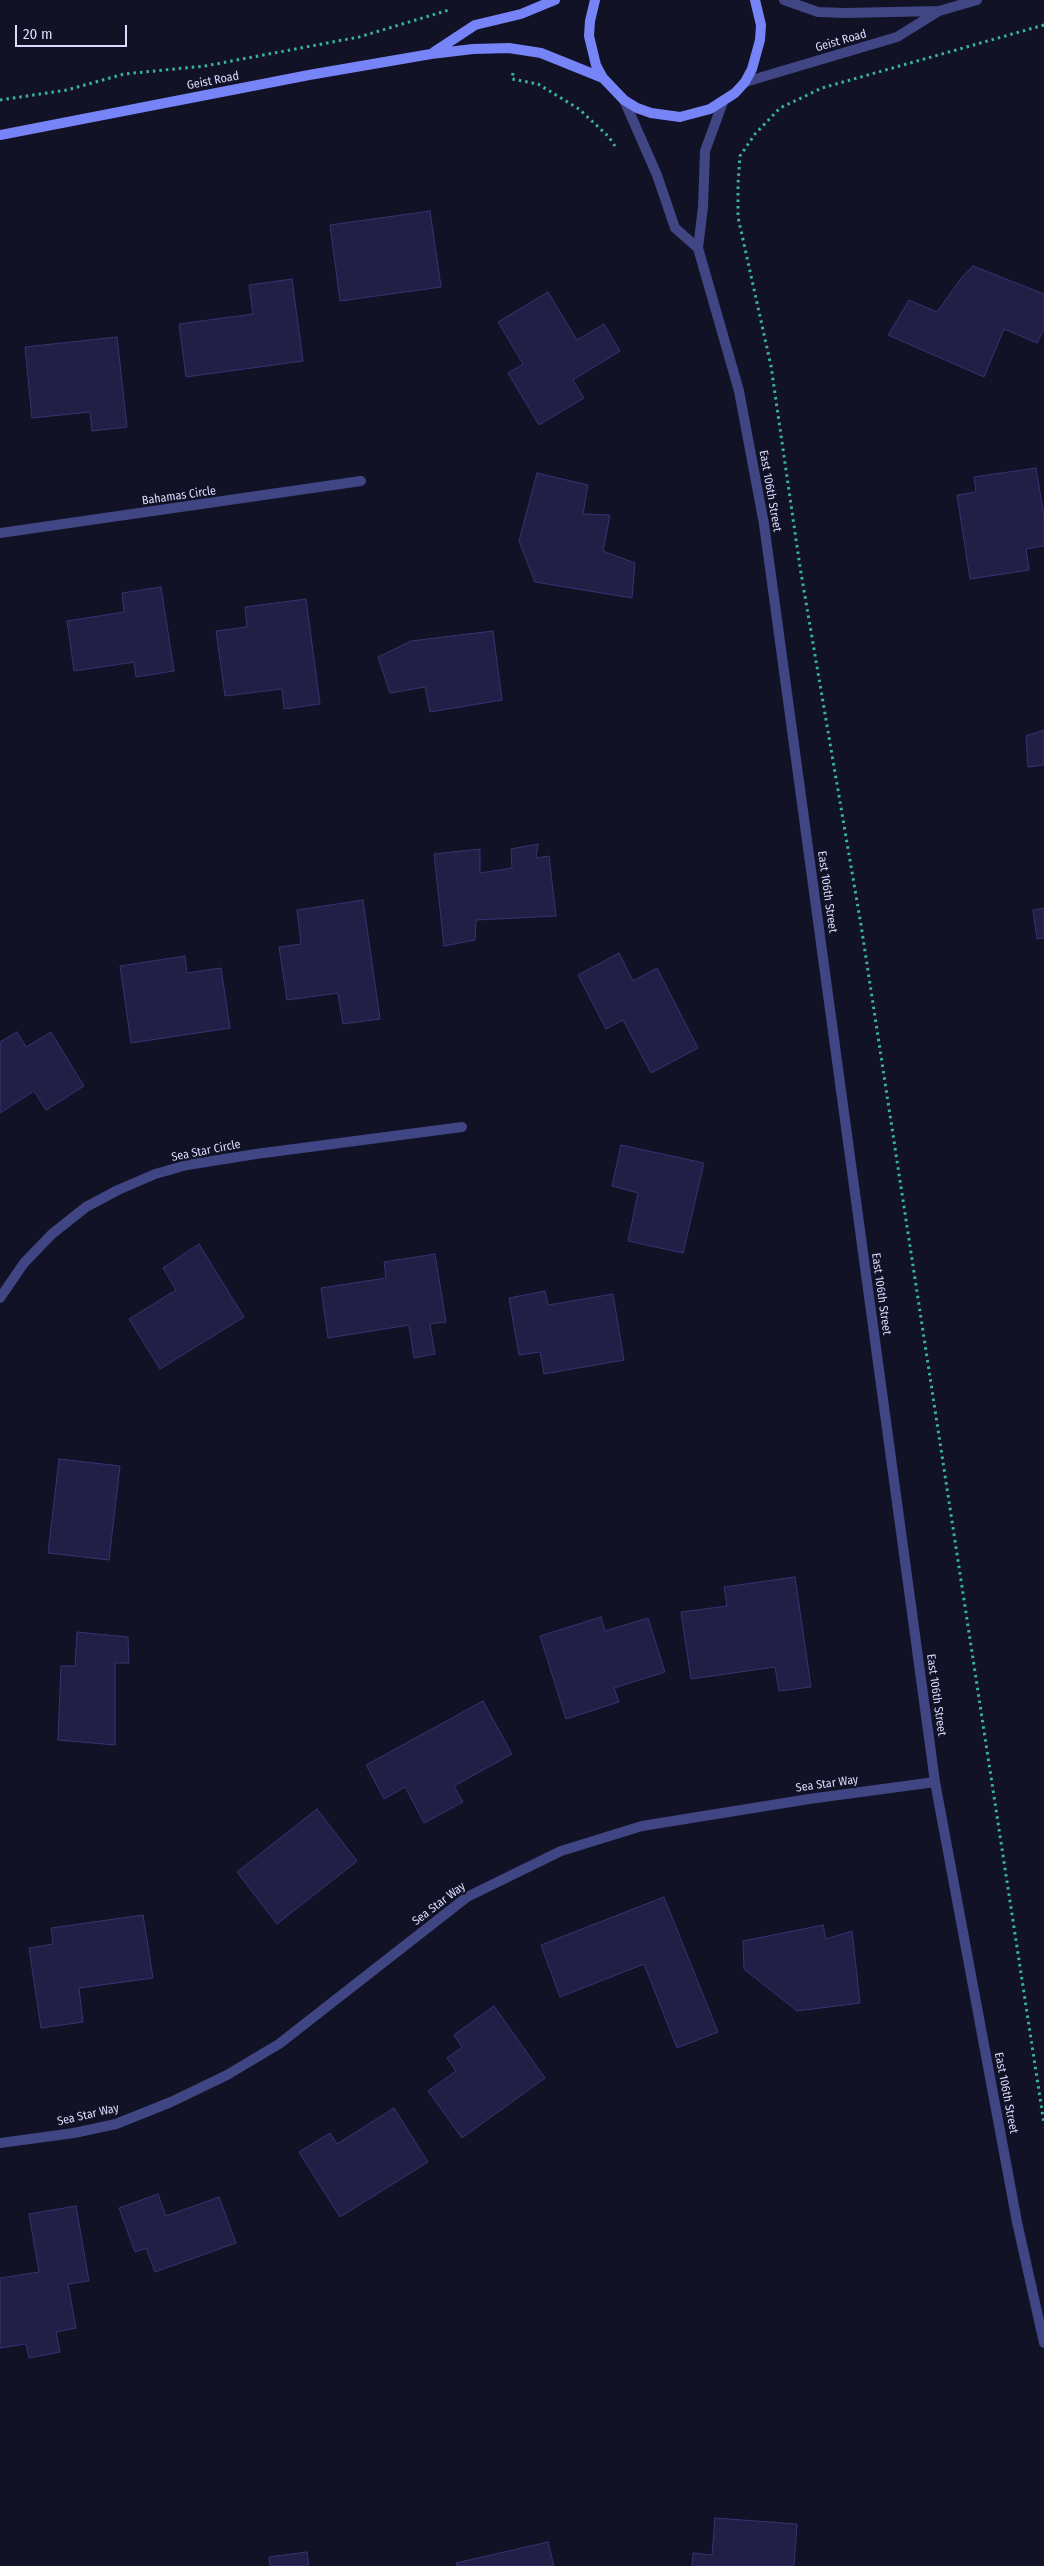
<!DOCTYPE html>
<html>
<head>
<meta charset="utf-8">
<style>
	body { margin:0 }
	#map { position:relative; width:1044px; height:2566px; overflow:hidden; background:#121227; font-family:"Fira Sans Condensed",sans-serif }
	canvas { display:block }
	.scale { position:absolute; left:15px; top:25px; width:112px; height:22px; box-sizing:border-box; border:2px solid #dadbfd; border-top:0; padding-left:6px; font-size:15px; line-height:18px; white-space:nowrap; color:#dadbfd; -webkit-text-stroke:4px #121227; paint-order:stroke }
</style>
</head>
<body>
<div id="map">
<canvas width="1044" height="2566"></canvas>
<div class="scale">20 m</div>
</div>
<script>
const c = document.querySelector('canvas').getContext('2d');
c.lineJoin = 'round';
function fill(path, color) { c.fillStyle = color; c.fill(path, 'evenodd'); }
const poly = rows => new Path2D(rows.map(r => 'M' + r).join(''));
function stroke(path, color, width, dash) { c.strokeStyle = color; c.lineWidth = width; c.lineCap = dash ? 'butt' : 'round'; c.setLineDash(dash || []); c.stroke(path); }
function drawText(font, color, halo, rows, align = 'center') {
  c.font = font + ' "Fira Sans Condensed",sans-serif'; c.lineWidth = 4.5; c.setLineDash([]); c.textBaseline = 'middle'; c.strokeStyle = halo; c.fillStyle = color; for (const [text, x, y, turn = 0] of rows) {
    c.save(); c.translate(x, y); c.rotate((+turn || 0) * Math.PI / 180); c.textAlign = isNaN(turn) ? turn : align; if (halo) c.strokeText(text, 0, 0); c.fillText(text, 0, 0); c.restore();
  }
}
const building = poly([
	[430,211,441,287,340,301,330,225,430,211],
	[973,266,1044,294,1044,329,1037,343,1004,329,984,377,888,335,909,300,937,312,962,277,973,266],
	[292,279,303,361,186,377,179,324,253,314,249,285,292,279],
	[548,292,577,340,604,324,620,351,573,380,584,398,539,425,508,373,523,364,498,322,548,292],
	[117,337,127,427,92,431,90,412,32,418,25,347,117,337],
	[1036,468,1044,516,1044,546,1026,549,1029,570,970,579,957,495,976,492,974,477,1036,468],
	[537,473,588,485,583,514,610,515,603,551,635,563,632,598,535,582,519,541,537,473],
	[161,587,174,671,136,677,134,662,74,671,67,621,124,612,122,593,161,587],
	[306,599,320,704,284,709,282,689,225,696,216,631,247,627,245,607,306,599],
	[493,631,502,700,430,712,425,687,390,693,378,657,411,641,493,631],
	[1044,730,1044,765,1028,767,1026,736,1044,730],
	[538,844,536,858,549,856,556,916,476,920,475,940,444,946,434,854,480,849,480,873,512,868,511,849,538,844],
	[363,900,380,1019,343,1024,338,993,287,1000,279,947,301,944,297,910,363,900],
	[1044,908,1044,938,1037,939,1033,910,1044,908],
	[619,953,633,981,657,968,698,1048,651,1073,623,1020,606,1029,578,975,619,953],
	[185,956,187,973,221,968,230,1028,131,1043,120,966,185,956],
	[17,1032,26,1047,51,1032,84,1086,46,1110,34,1091,0,1113,0,1042,17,1032],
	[621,1145,704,1163,683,1253,628,1241,638,1193,612,1186,621,1145],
	[199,1244,244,1317,160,1369,129,1319,176,1290,163,1268,199,1244],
	[435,1254,446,1322,430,1324,435,1354,414,1358,409,1325,328,1338,321,1288,386,1278,384,1262,435,1254],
	[545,1291,548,1305,613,1294,624,1360,544,1374,540,1352,519,1355,509,1298,545,1291],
	[59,1459,120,1466,109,1560,48,1553,59,1459],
	[795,1577,811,1687,779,1691,775,1667,691,1679,681,1612,727,1606,724,1587,795,1577],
	[601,1617,605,1631,648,1618,665,1672,614,1688,619,1702,566,1719,540,1636,601,1617],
	[77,1632,128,1637,129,1663,115,1663,115,1745,58,1740,61,1666,75,1666,77,1632],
	[483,1701,512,1754,454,1786,463,1802,424,1823,405,1787,384,1799,366,1765,483,1701],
	[317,1809,357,1861,277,1924,237,1872,317,1809],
	[664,1897,718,2032,677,2048,644,1964,560,1997,541,1945,664,1897],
	[143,1915,153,1978,79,1988,83,2022,41,2028,29,1948,53,1944,51,1928,143,1915],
	[823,1925,826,1939,852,1931,860,2003,797,2011,744,1969,743,1941,823,1925],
	[494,2006,545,2078,462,2138,428,2091,456,2071,447,2058,462,2047,454,2035,494,2006],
	[394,2108,428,2162,340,2217,299,2152,330,2133,337,2144,394,2108],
	[158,2194,166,2216,219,2197,236,2243,155,2272,146,2248,135,2252,119,2208,158,2194],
	[76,2206,89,2281,68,2284,76,2328,56,2332,60,2352,29,2358,26,2344,0,2348,0,2278,39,2272,29,2214,76,2206],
	[715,2518,797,2524,794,2566,692,2566,693,2553,712,2555,715,2518],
	[548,2542,554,2566,457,2566,456,2563,548,2542],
	[307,2552,309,2566,270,2566,269,2557,307,2552]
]);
fill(building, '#221f47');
stroke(building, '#373272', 1);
stroke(poly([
	[1044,25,822,88,780,108,755,134,740,156,738,184,738,217,771,366,800,567,861,925,1044,2124],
	[513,73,512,79,538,84,579,109,608,136,615,146],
	[0,100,67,90,124,74,205,66,359,37,449,10]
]), '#38b39c', 3, [2.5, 4]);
stroke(poly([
	[784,0,818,12,845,13,939,11,977,0],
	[745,82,897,37,939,11],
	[624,100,657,175,675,228,698,248],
	[723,102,705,151,703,207,698,248,739,391,764,524,935,1782,1017,2222,1044,2343],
	[0,533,361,481],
	[0,1298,24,1263,52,1234,86,1207,118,1190,155,1174,187,1165,256,1154,462,1127],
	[0,2143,74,2133,116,2124,171,2102,227,2075,279,2044,467,1897,561,1851,642,1826,809,1799,935,1782]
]), '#404683', 10);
stroke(poly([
	[595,0,590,21,589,36,596,65,603,78,624,100,637,108,651,113,680,117,710,109,735,93,745,82,752,69,760,40,761,25,755,0],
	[434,52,475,25,521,14,555,0],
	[0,135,309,75,431,54,473,49,509,48,541,53,603,78]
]), '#7784f7', 10);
drawText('12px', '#dadbfd', '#121227', [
	["Geist Road",841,41,-16],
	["Geist Road",213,81,-11],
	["East 106th Street",770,491,80],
	["Bahamas Circle",179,496,-8],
	["East 106th Street",827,892,82],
	["Sea Star Circle",206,1151,-11],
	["East 106th Street",881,1294,82],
	["East 106th Street",936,1695,82],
	["Sea Star Way",827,1784,-8],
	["Sea Star Way",439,1904,-37],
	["East 106th Street",1006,2093,79],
	["Sea Star Way",88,2115,-13]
]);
</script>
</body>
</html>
